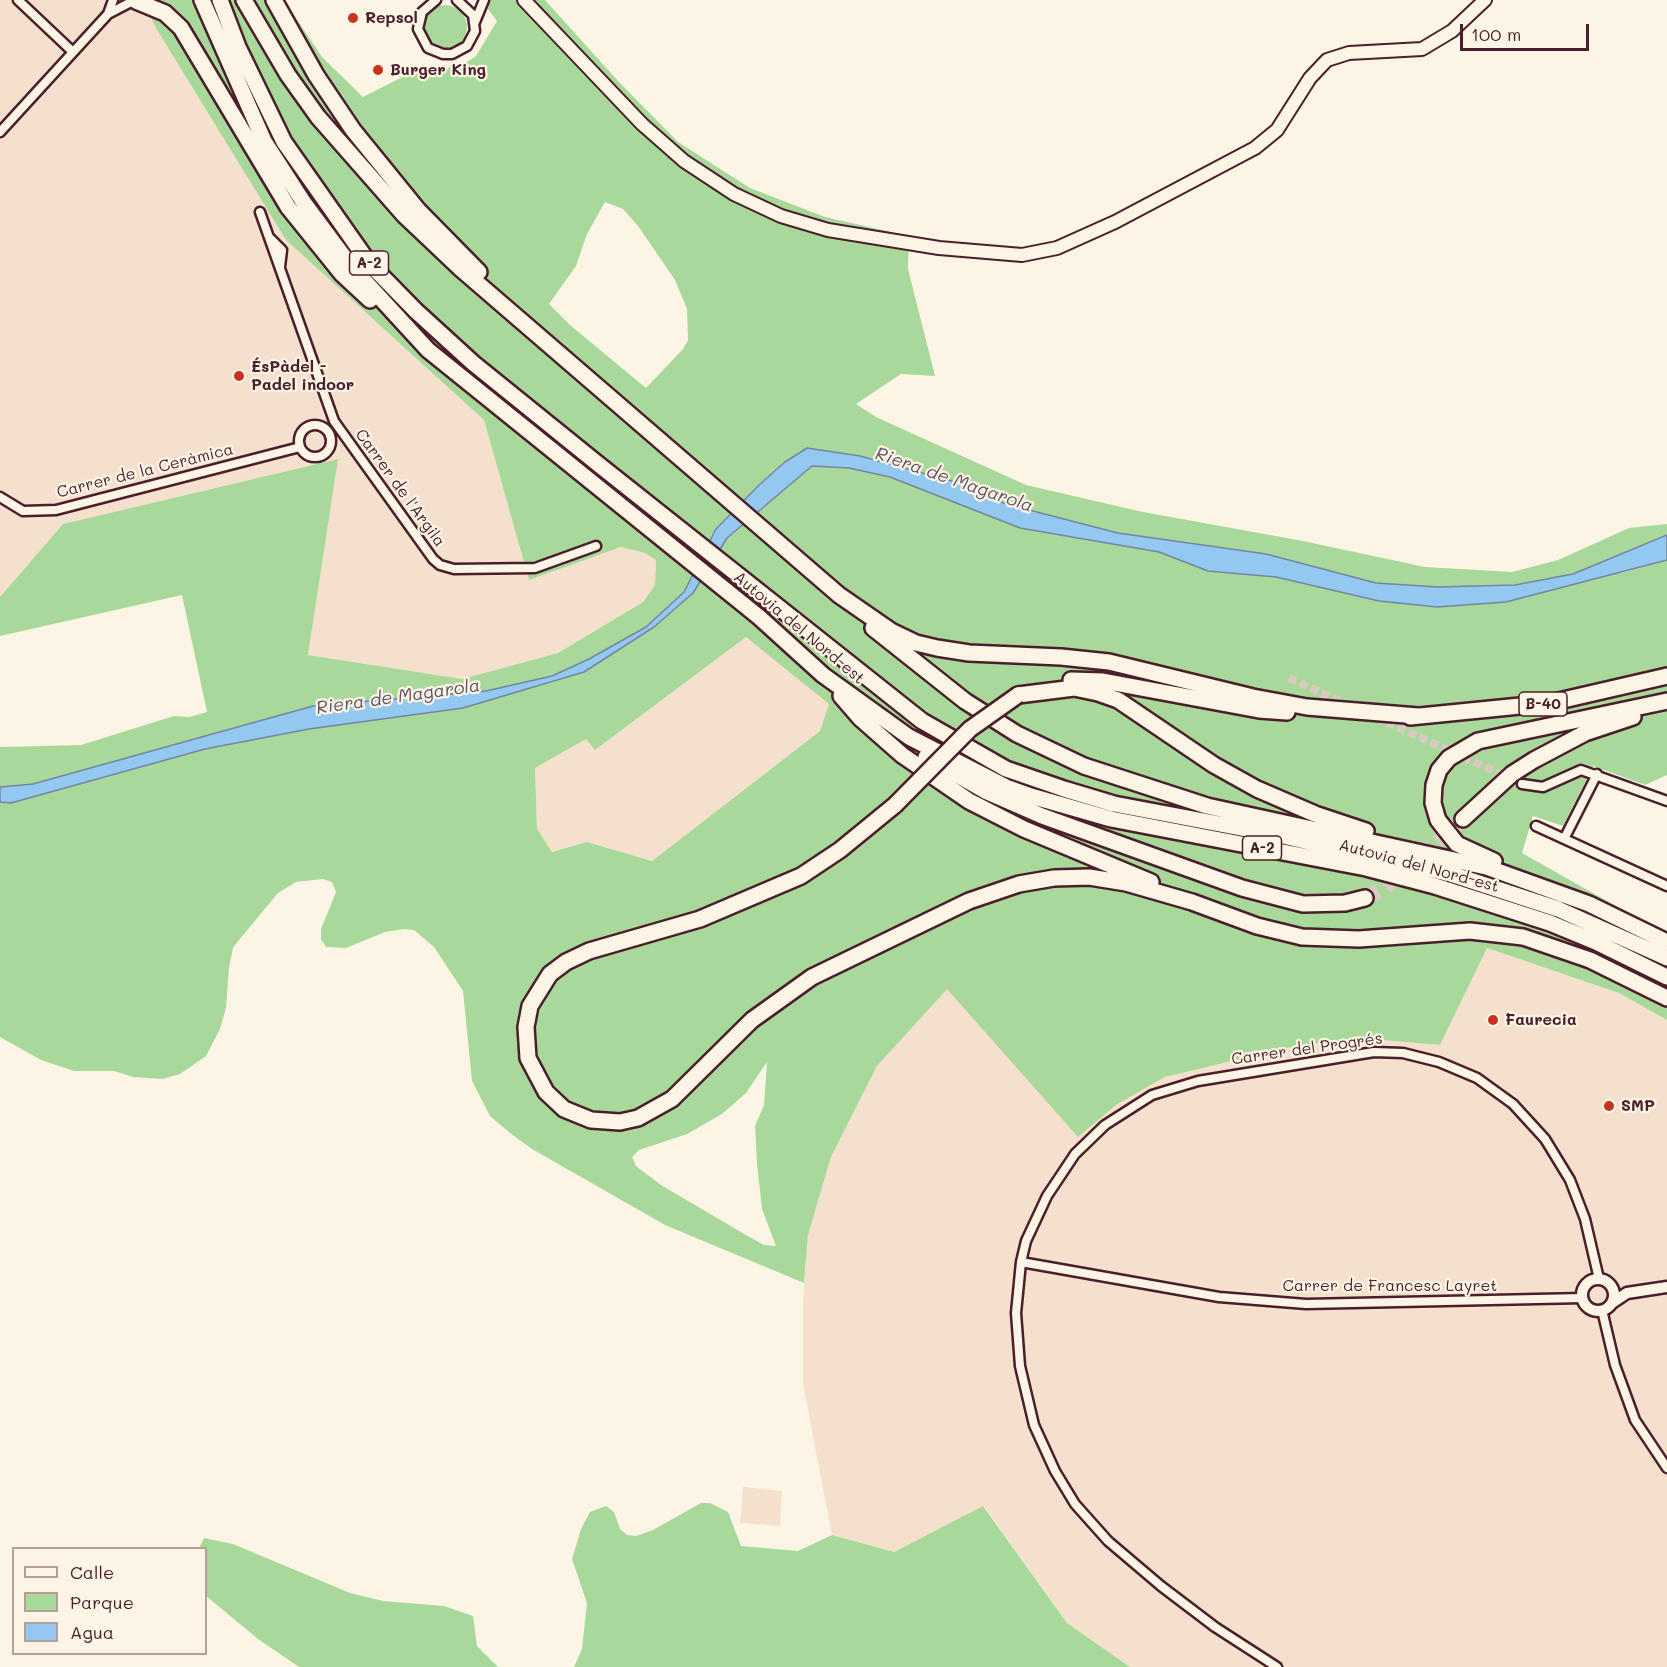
<!DOCTYPE html>
<html>
<head>
<meta charset="utf-8">
<style>
	body { margin:0 }
	#map { position:relative; width:1667px; height:1667px; overflow:hidden; background:#fcf5e5; font-family:Mali,sans-serif }
	canvas { display:block }
	.legend { position:absolute; left:12px; top:1547px; width:195px; height:108px; box-sizing:border-box; background:#fcf5e5; border:2px solid #b59f9b; margin:0; padding:8px 10px; list-style:none; font-size:18px; color:#4a1f2b }
	.legend li { display:flex; align-items:center; gap:12px; height:30px }
	.legend b { width:30px; border:2px solid #b59f9b }
	.scale { position:absolute; left:1460px; top:24px; width:129px; height:27px; box-sizing:border-box; border:3px solid #4a1f2b; border-top:0; padding-left:8px; font-size:18px; line-height:21px; white-space:nowrap; color:#4a1f2b; -webkit-text-stroke:4px #fcf5e5; paint-order:stroke }
</style>
</head>
<body>
<div id="map">
<canvas width="1667" height="1667"></canvas>
<ul class="legend">
<li><b style="height:8px;background:#fcf5e5"></b>Calle</li>
<li><b style="height:16px;background:#a8d99a"></b>Parque</li>
<li><b style="height:16px;background:#93c9f1"></b>Agua</li>
</ul>
<div class="scale">100 m</div>
</div>
<script>
const c = document.querySelector('canvas').getContext('2d');
c.lineJoin = 'round';
function fill(path, color) { c.fillStyle = color; c.fill(path, 'evenodd'); }
const poly = rows => new Path2D(rows.map(r => 'M' + r).join(''));
function stroke(path, color, width, dash) { c.strokeStyle = color; c.lineWidth = width; c.lineCap = dash ? 'butt' : 'round'; c.setLineDash(dash || []); c.stroke(path); }
function drawText(font, color, halo, rows, align = 'center') {
  c.font = font + ' Mali,sans-serif'; c.lineWidth = 4.5; c.setLineDash([]); c.textBaseline = 'middle'; c.strokeStyle = halo; c.fillStyle = color; for (const [text, x, y, turn = 0] of rows) {
    c.save(); c.translate(x, y); c.rotate((+turn || 0) * Math.PI / 180); c.textAlign = isNaN(turn) ? turn : align; if (halo) c.strokeText(text, 0, 0); c.fillText(text, 0, 0); c.restore();
  }
}
fill(poly([
	[0,0,143,0,286,240,484,420,529,580,621,547,645,553,656,560,655,585,643,602,558,653,462,679,308,655,337,459,63,524,0,597],
	[747,636,829,704,820,731,652,861,587,842,552,852,537,829,535,768,586,739,596,749],
	[1487,948,1619,993,1667,1020,1667,1667,1130,1667,1067,1623,984,1506,894,1552,832,1535,803,1384,803,1301,808,1235,831,1157,877,1066,947,988,1078,1136,1116,1105,1165,1077,1286,1048,1359,1038,1440,1045],
	[743,1487,782,1491,780,1526,740,1523]
]), '#f4e0cd');
fill(poly([
	[143,0,284,0,322,57,363,97,414,71,441,75,449,67,467,62,476,56,497,21,481,0,545,0,618,81,678,142,750,188,825,217,909,236,908,269,935,376,901,374,856,404,876,417,1026,485,1143,512,1303,541,1425,567,1512,572,1558,560,1629,528,1667,524,1667,535,1573,574,1515,585,1438,587,1376,583,1266,554,1118,533,1006,504,952,481,860,456,785,462,760,483,716,529,684,592,646,627,589,659,552,676,486,691,313,706,33,784,0,787,0,747,81,745,174,716,189,717,207,712,182,595,0,636,0,597,63,524,338,459,308,655,462,679,558,653,643,602,655,585,656,560,645,553,621,547,529,580,484,420,286,240,156,28],
	[605,202,623,209,638,226,675,280,687,309,688,340,683,349,646,388,570,325,549,304,576,266,587,234],
	'423 27a22 22 0 1 1 44 0a22 22 0 1 1-44 0Z',
	[812,466,849,468,890,477,1159,552,1208,571,1276,577,1379,601,1625,572,1667,560,1667,775,1645,785,1593,766,1563,826,1533,816,1522,853,1667,935,1667,1020,1619,993,1487,948,1440,1045,1359,1038,1286,1048,1165,1077,1116,1105,1078,1137,947,989,877,1066,831,1157,808,1235,804,1283,665,1225,532,1149,510,1133,490,1116,472,1081,463,991,434,947,414,930,404,929,385,932,346,948,326,947,321,939,321,929,336,892,332,882,323,879,296,882,278,893,239,940,233,948,229,968,226,1008,220,1029,206,1056,180,1074,162,1079,133,1077,114,1071,74,1071,41,1060,0,1037,0,802,11,803,205,749,309,729,463,708,584,672,654,627,693,593,727,538],
	[746,637,829,704,820,731,652,861,587,842,552,852,537,829,535,768,586,739,595,750],
	[767,1062,764,1105,755,1126,757,1164,762,1209,776,1246,764,1245,746,1235,661,1185,636,1166,632,1157,639,1150,687,1134,722,1114,746,1093],
	[701,1503,710,1503,728,1512,741,1546,798,1551,832,1535,894,1552,983,1506,1067,1623,1130,1667,574,1667,582,1649,587,1603,572,1559,581,1529,590,1512,606,1506,614,1512,620,1529,627,1535,636,1536,653,1530],
	[204,1538,233,1544,350,1593,383,1601,444,1606,473,1616,477,1646,498,1667,299,1667,258,1639,206,1596,206,1548,199,1548]
]), '#a8d99a');
const water = poly([
	[807,448,860,456,952,481,1006,504,1118,533,1266,554,1376,583,1438,587,1515,585,1573,574,1667,535,1667,560,1506,602,1437,607,1379,601,1276,577,1208,571,1159,552,1020,528,890,477,849,468,812,466,727,538,693,593,654,627,584,672,463,708,309,729,205,749,11,803,0,802,0,787,33,784,313,706,486,691,552,676,589,659,646,627,684,592,716,529,760,484,785,462,807,448]
]);
fill(water, '#93c9f1');
stroke(water, '#7685a2', 1.5);
stroke(poly([
	[1289,678,1353,707],
	[1376,717,1522,784]
]), '#d8cac0', 8, [8, 4]);
stroke(poly([
	[1365,898,1383,889,1463,819]
]), '#d8cac0', 15, [15, 8]);
const minor = poly([
	[18,0,73,52],
	[436,0,422,12,418,29,428,48,443,54,452,54,467,46,475,31,473,15,457,0],
	[108,14,113,0],
	[475,22,484,0],
	[0,132,108,14,133,1],
	[260,212,334,421,433,559,440,565,454,569,535,568,596,546],
	[270,238,282,250,280,267],
	'299 441a16 16 0 1 1 32 0a16 16 0 1 1-32 0Z',
	[0,497,23,511,56,510,300,447],
	[1522,784,1543,787,1581,770,1667,801],
	[1536,826,1667,886],
	[1564,839,1597,774],
	[1021,1262,1219,1297,1306,1304,1583,1298],
	[1602,1310,1615,1365,1635,1420,1667,1468],
	[1277,1667,1215,1627,1161,1586,1108,1541,1075,1504,1055,1471,1034,1425,1020,1366,1016,1313,1021,1262,1026,1241,1047,1196,1075,1154,1105,1125,1152,1095,1198,1081,1374,1052,1403,1053,1439,1062,1477,1078,1513,1104,1545,1139,1570,1180,1585,1219,1599,1279]
]);
const tertiary = poly([
	'1582 1295a16 16 0 1 1 32 0a16 16 0 1 1-32 0Z',
	[1612,1303,1627,1293,1667,1287]
]);
const secondary = poly([
	[524,0,642,124,684,161,734,194,781,216,828,230,939,248,1022,255,1057,248,1115,222,1255,148,1277,130,1310,78,1327,60,1349,53,1422,49,1452,31,1485,0]
]);
const motorway = poly([
	[202,0,264,141,304,203,350,265,428,350,759,617,823,675,909,737,1006,787,1031,796,1111,819,1366,868,1435,886,1550,923,1596,942,1667,977],
	[220,0,238,47,284,142,369,263,416,311,473,363,598,464,922,721,1006,769,1064,789,1114,804,1283,836,1451,874,1558,909,1667,958],
	[244,0,288,75,318,117,404,215,461,269,839,595,891,631,916,643,937,648,969,653,1061,657,1109,662,1253,697,1307,707,1418,716],
	[274,0,316,75,353,130,418,210,479,272],
	[136,1,165,13,181,28,288,207,342,274,370,300],
	[873,628,965,701,1017,734,1084,766,1207,806,1486,867],
	[1071,680,1103,681,1259,710,1287,712],
	[1018,695,1074,688,1098,693,1118,700,1214,765,1257,789,1315,814,1366,831],
	[841,696,860,718,902,755,969,801,1024,829,1151,882],
	[1410,717,1550,703,1667,676],
	[926,757,987,792,1042,816,1242,888,1303,904,1345,903,1365,898],
	[895,805,840,850,801,876,700,919,589,951,566,962,550,974,530,1006,526,1027,528,1058,546,1092,564,1109,591,1120,620,1122,638,1118,672,1099,752,1020,812,977,969,901,1019,884,1054,878,1089,877,1126,883,1192,902,1257,926,1302,937,1359,939,1470,931,1523,937,1590,960,1667,998],
	[1463,819,1512,774,1534,760,1585,733,1633,717],
	[1494,861,1457,844,1438,820,1433,803,1434,785,1439,770,1449,758,1478,741,1667,701],
	[1478,864,1589,904,1667,942]
]);
stroke(minor, '#4a1f2b', 13);
stroke(tertiary, '#4a1f2b', 15);
stroke(secondary, '#4a1f2b', 16);
stroke(motorway, '#4a1f2b', 20);
stroke(minor, '#fcf5e5', 8);
stroke(tertiary, '#fcf5e5', 10);
stroke(secondary, '#fcf5e5', 12);
stroke(motorway, '#fcf5e5', 15);
const motorwayBridge = poly([
	[895,805,970,729,1018,695]
]);
stroke(motorwayBridge, '#4a1f2b', 20, []);
stroke(motorwayBridge, '#fcf5e5', 15);
for (const [x, y, r, color] of [
	[353,18,6,"#c8321e"],
	[378,70,6,"#c8321e"],
	[239,376,6,"#c8321e"],
	[1493,1020,6,"#c8321e"],
	[1609,1106,6,"#c8321e"]
]) { const dot = new Path2D(); dot.arc(x, y, r, 0, 2 * Math.PI); c.fillStyle = color; c.fill(dot); stroke(dot, '#fcf5e5', 2); }
for (const [x, y, w] of [
	[369,263,39],
	[1543,704,48],
	[1262,848,39]
]) { const box = new Path2D(); box.roundRect(x - w / 2, y - 12, w, 24, 4.5); c.fillStyle = '#fcf5e5'; c.fill(box); stroke(box, '#4a1f2b', 1.5); }
drawText('bold 15px', '#4a1f2b', null, [
	["A-2",369,263],
	["B-40",1543,704],
	["A-2",1262,848]
]);
drawText('bold 16px', '#4a1f2b', '#fcf5e5', [
	["Repsol",365,18],
	["Burger King",390,70],
	["ÉsPàdel -",251,367],
	["Padel indoor",251,385],
	["Faurecia",1505,1020],
	["SMP",1621,1106]
], 'left');
drawText('16px', '#4a1f2b', '#fcf5e5', [
	["Carrer de la Ceràmica",145,471,-14],
	["Carrer de l'Argila",400,488,54],
	["Autovia del Nord-est",799,628,40],
	["Autovia del Nord-est",1419,866,15],
	["Carrer del Progrés",1307,1049,-8],
	["Carrer de Francesc Layret",1390,1286]
]);
drawText('italic 18px', '#605266', '#fcf5e5', [
	["Riera de Magarola",954,480,19],
	["Riera de Magarola",398,697,-8]
]);
</script>
</body>
</html>
